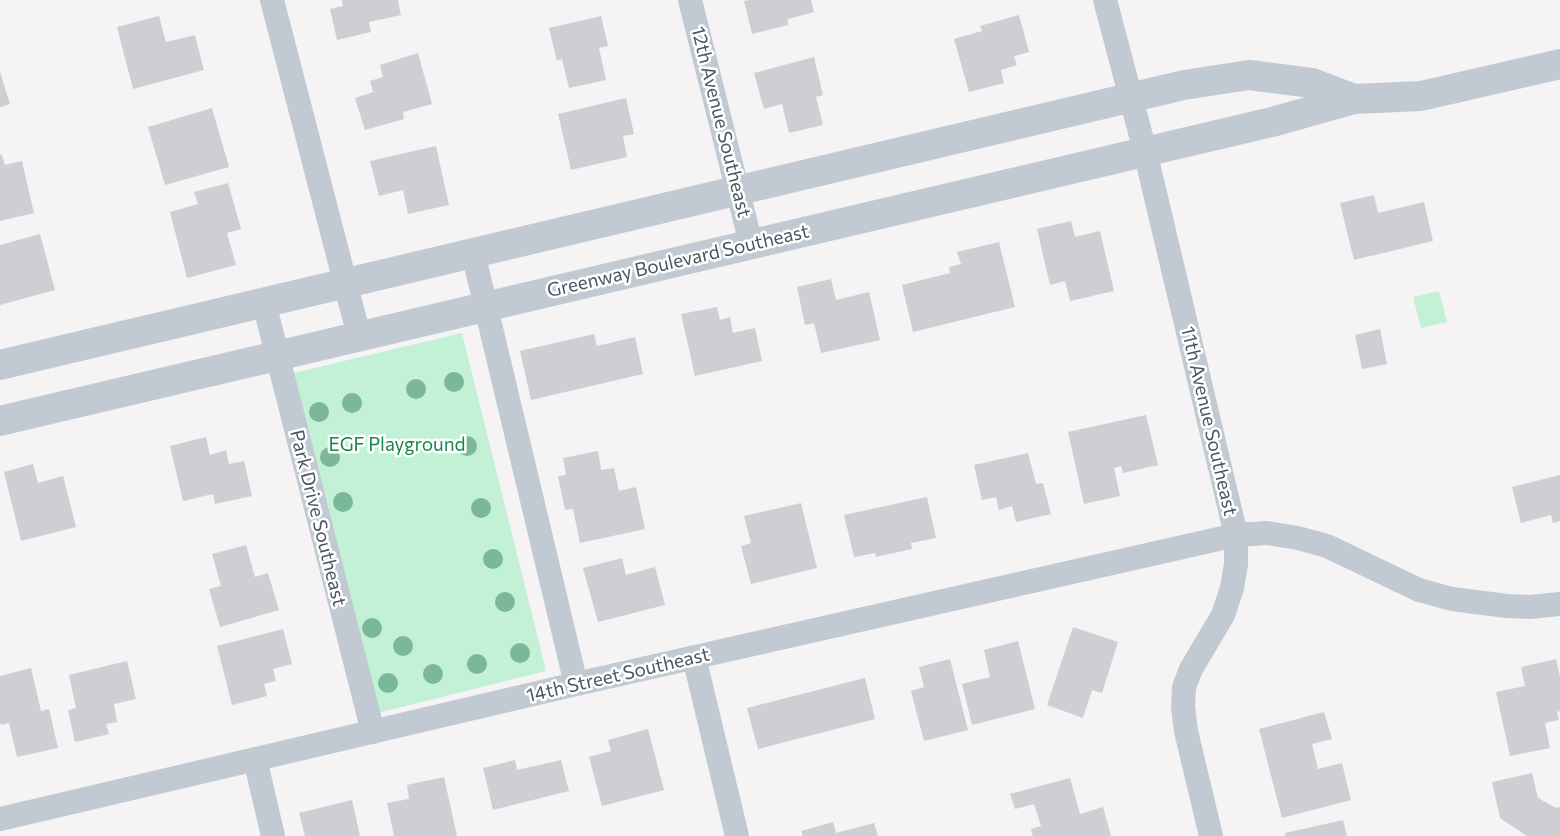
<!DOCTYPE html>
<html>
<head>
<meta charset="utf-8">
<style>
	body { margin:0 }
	canvas { display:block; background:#f5f3f3 }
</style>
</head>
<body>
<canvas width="1560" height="836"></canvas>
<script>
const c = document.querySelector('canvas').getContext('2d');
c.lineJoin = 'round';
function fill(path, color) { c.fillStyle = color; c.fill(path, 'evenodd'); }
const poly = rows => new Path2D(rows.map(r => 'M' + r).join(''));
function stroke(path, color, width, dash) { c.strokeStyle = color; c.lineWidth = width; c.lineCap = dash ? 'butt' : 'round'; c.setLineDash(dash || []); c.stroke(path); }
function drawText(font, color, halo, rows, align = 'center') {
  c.font = font + ' Commissioner,sans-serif'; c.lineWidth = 5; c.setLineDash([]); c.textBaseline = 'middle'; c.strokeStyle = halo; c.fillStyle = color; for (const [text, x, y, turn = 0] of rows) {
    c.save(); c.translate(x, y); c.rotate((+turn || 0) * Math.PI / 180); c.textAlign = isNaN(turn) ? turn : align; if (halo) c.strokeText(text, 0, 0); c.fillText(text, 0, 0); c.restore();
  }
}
fill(poly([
	[1439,291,1447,322,1421,328,1413,297],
	[462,333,546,671,374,714,285,375]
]), '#c3f1d5');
fill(poly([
	[342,0,398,0,401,15,369,22,371,32,337,40,330,9,343,6],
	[750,0,811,0,814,12,788,19,788,25,752,34,744,1],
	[1019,15,1029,52,1014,56,1017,65,1001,70,1004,83,969,92,954,39,982,31,980,26],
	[159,16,166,42,195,35,204,70,133,89,117,27],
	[601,16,608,46,599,48,606,80,569,88,562,59,557,61,549,28],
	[418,53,432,104,403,112,404,119,365,130,355,98,373,92,370,81,383,77,380,65],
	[814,57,823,95,816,97,823,125,789,133,782,104,764,109,754,73],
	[0,72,10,104,0,107],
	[626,98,634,134,623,136,627,157,571,170,558,114],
	[212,108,229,167,165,185,148,127],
	[436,146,449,205,408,214,403,190,379,196,370,161],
	[0,155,2,155,5,165,22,161,34,213,0,221],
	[228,183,241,229,227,233,236,265,187,278,170,212,198,204,194,192],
	[1374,195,1378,213,1424,202,1433,241,1354,260,1340,203],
	[1071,221,1075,237,1100,231,1114,291,1070,301,1065,281,1050,285,1037,229],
	[40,234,55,290,0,305,0,245],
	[999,242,1015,307,913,332,902,285,950,273,949,267,961,264,957,252],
	[831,279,836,300,869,292,880,340,821,353,814,323,805,325,797,287],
	[717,307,720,320,730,317,733,333,755,328,762,361,695,376,681,314],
	[1380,329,1387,364,1362,369,1355,335],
	[594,334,597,346,635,337,643,374,531,400,520,351],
	[1146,415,1158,465,1123,473,1121,466,1114,468,1120,496,1084,504,1068,432],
	[206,437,210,455,226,450,229,464,244,461,252,496,215,504,213,494,183,501,170,446],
	[598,451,601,470,614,468,619,491,636,487,645,529,580,543,573,509,565,510,558,476,566,475,563,458],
	[1028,453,1036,484,1043,483,1051,514,1016,522,1012,506,999,510,996,497,982,500,974,465],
	[33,464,38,483,63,476,76,527,21,541,4,472],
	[1560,475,1560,521,1553,523,1551,515,1521,523,1512,487],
	[927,497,936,538,911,543,912,549,876,557,875,553,854,557,844,515],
	[801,503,817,568,751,584,741,546,751,543,744,516],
	[246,545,255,577,268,573,279,610,220,627,209,589,221,586,212,554],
	[622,558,626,575,655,567,665,605,598,622,583,568],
	[1073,627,1118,642,1102,693,1092,690,1083,718,1047,705],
	[283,629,292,664,273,669,276,681,264,684,267,696,232,705,217,646],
	[1018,641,1035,709,972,725,962,684,990,677,984,650],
	[950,659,968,730,924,741,911,691,924,687,919,667],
	[1556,659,1560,677,1560,711,1557,712,1559,720,1545,723,1550,748,1510,756,1496,692,1525,686,1521,667],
	[127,661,136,699,114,704,117,722,106,724,109,734,75,742,68,710,76,708,69,675],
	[31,668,41,711,49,709,58,748,17,757,9,723,1,725,0,722,0,676],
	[865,678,875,719,758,749,747,708],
	[1324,712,1332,739,1312,744,1318,769,1342,763,1351,800,1282,818,1259,729],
	[648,729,664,790,602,806,589,757,611,751,608,740],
	[515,760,517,770,561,760,569,791,493,810,483,768],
	[1532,773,1538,798,1556,808,1560,807,1560,836,1527,836,1500,818,1492,782],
	[444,777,457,836,394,836,387,803,409,799,407,785],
	[1070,778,1080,814,1103,807,1111,836,1033,836,1031,829,1041,826,1034,804,1015,809,1010,794],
	[352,800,360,836,305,836,299,813],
	[1343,820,1347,836,1285,836,1285,833],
	[833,822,836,833,874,823,878,836,803,836,801,831]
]), '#cdcfd5');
stroke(poly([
	[272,0,359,336],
	[690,0,751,244],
	[1105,0,1145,151,1236,535,1236,564,1232,588,1223,615,1191,669,1184,687,1183,707,1186,731,1211,836],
	[473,253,576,684],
	[264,303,373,732],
	[694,657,737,836],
	[255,759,273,836],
	[0,819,576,684,1236,535,1267,533,1298,538,1327,546,1419,590,1452,599,1507,606,1530,607,1560,604]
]), '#c1cad2', 24);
stroke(poly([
	[0,365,1184,85,1249,75,1312,83,1354,99],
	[0,421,1272,122,1354,99,1421,96,1560,64]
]), '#c1cad2', 30);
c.fillStyle = '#7bb799';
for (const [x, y] of [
	[454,382],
	[416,389],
	[352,403],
	[319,412],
	[467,446],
	[330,457],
	[343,502],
	[481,508],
	[493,559],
	[505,602],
	[372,628],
	[403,646],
	[520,653],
	[477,664],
	[433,674],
	[388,683]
]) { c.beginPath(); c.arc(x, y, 10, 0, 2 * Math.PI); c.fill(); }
drawText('19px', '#4a5661', '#fff', [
	["12th Avenue Southeast",721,122,76],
	["Greenway Boulevard Southeast",678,261,-13],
	["11th Avenue Southeast",1209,421,77],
	["Park Drive Southeast",318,518,76],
	["14th Street Southeast",618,675,-13]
]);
drawText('19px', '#17864f', '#fff', [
	["EGF Playground",397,445]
]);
</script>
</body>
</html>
